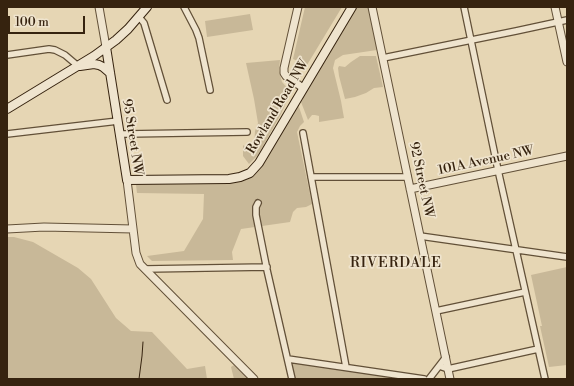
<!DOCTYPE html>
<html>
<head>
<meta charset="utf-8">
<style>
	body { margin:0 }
	#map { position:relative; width:574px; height:386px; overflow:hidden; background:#e6d6b4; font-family:"Libre Bodoni",serif }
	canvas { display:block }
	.frame { position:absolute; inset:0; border:8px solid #36230f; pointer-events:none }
	.scale { position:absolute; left:8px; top:16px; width:77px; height:18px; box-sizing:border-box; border:2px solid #36230f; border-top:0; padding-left:5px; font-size:12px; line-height:14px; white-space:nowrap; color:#36230f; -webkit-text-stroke:3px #efe4ce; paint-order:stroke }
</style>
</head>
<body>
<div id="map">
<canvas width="574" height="386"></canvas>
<div class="frame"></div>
<div class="scale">100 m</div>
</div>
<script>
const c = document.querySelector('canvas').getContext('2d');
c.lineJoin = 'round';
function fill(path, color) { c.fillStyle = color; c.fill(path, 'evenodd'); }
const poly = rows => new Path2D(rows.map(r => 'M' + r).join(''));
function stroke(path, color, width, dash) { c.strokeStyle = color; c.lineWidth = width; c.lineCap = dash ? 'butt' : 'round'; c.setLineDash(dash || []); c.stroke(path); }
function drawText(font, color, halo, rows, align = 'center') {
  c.font = font + ' "Libre Bodoni",serif'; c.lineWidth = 3.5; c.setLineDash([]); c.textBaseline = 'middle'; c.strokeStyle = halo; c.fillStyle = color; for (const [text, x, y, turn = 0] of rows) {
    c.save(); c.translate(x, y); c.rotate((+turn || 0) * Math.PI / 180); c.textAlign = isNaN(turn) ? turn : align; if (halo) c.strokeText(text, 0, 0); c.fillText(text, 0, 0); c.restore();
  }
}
fill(poly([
	[305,7,342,7,307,65,293,59],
	[356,7,368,7,377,50,343,55,335,60,333,68,341,101,344,118,319,122,319,116,315,115,312,115,308,120,301,102,303,99,302,97],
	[250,14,253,30,207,37,205,21],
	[360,56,376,56,383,87,374,88,366,93,355,97,345,99,339,76,338,68,339,66,345,67,351,62],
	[280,60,279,70,282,82,291,92,281,114,258,155,249,164,243,156,243,145,250,151,254,147,255,131,258,123,254,99,246,63],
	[298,104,304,122,300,126,297,132,312,204,306,207,297,208,293,212,290,222,241,229,232,252,233,260,152,261,147,256,184,251,203,219,204,194,137,193,136,185,140,182,234,182,243,180,253,175,259,169],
	[7,237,14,237,33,242,78,268,91,279,116,318,131,331,152,332,187,369,205,366,207,379,7,379],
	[567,267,567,365,549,367,540,326,542,326,531,275],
	[294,362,373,374,401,379,295,379,292,365],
	[234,365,248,379,234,379,231,367]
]), '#c8b898');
const minor = poly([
	[184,7,196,30,199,38,210,90],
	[464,7,498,170,545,379],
	[139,17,144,23,167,100],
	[7,55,49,49,55,50,65,55,78,66],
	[383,58,516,31,567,20],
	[303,133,346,367],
	[7,134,118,121],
	[120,134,126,134,247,132],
	[311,177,408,177],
	[258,203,256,207,256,215,267,270,292,379],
	[420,236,567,257],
	[145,269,267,267],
	[436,311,525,292],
	[288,359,424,379],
	[439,366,448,369,538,349],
	[429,379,446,357]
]);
const tertiary = poly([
	[99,7,106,47],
	[298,7,284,68,284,73,286,76,303,88],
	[372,7,450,379],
	[555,7,567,62],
	[127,180,136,253,140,264,254,379],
	[410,189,567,156],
	[7,229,44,227,133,229]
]);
const secondary = poly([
	[106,47,127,180,229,179,240,177,250,173,259,163,352,7],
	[80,66,94,64,99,65,103,67,110,73],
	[7,109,94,56,116,40,128,29,147,7]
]);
stroke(minor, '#625038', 8);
stroke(tertiary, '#625038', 9);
stroke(secondary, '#36230f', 10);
stroke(minor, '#efe4ce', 5.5);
stroke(tertiary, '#efe4ce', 7);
stroke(secondary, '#efe4ce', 8);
stroke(poly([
	[139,379,142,356,143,342]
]), '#36230f', 1);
drawText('13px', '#36230f', '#efe4ce', [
	["Rowland Road NW",278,107,-59],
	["95 Street NW",132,137,81],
	["101A Avenue NW",486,161,-12],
	["92 Street NW",421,180,78]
]);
c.letterSpacing = '1px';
drawText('14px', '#36230f', '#efe4ce', [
	["RIVERDALE",396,264]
]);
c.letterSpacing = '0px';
</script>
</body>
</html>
